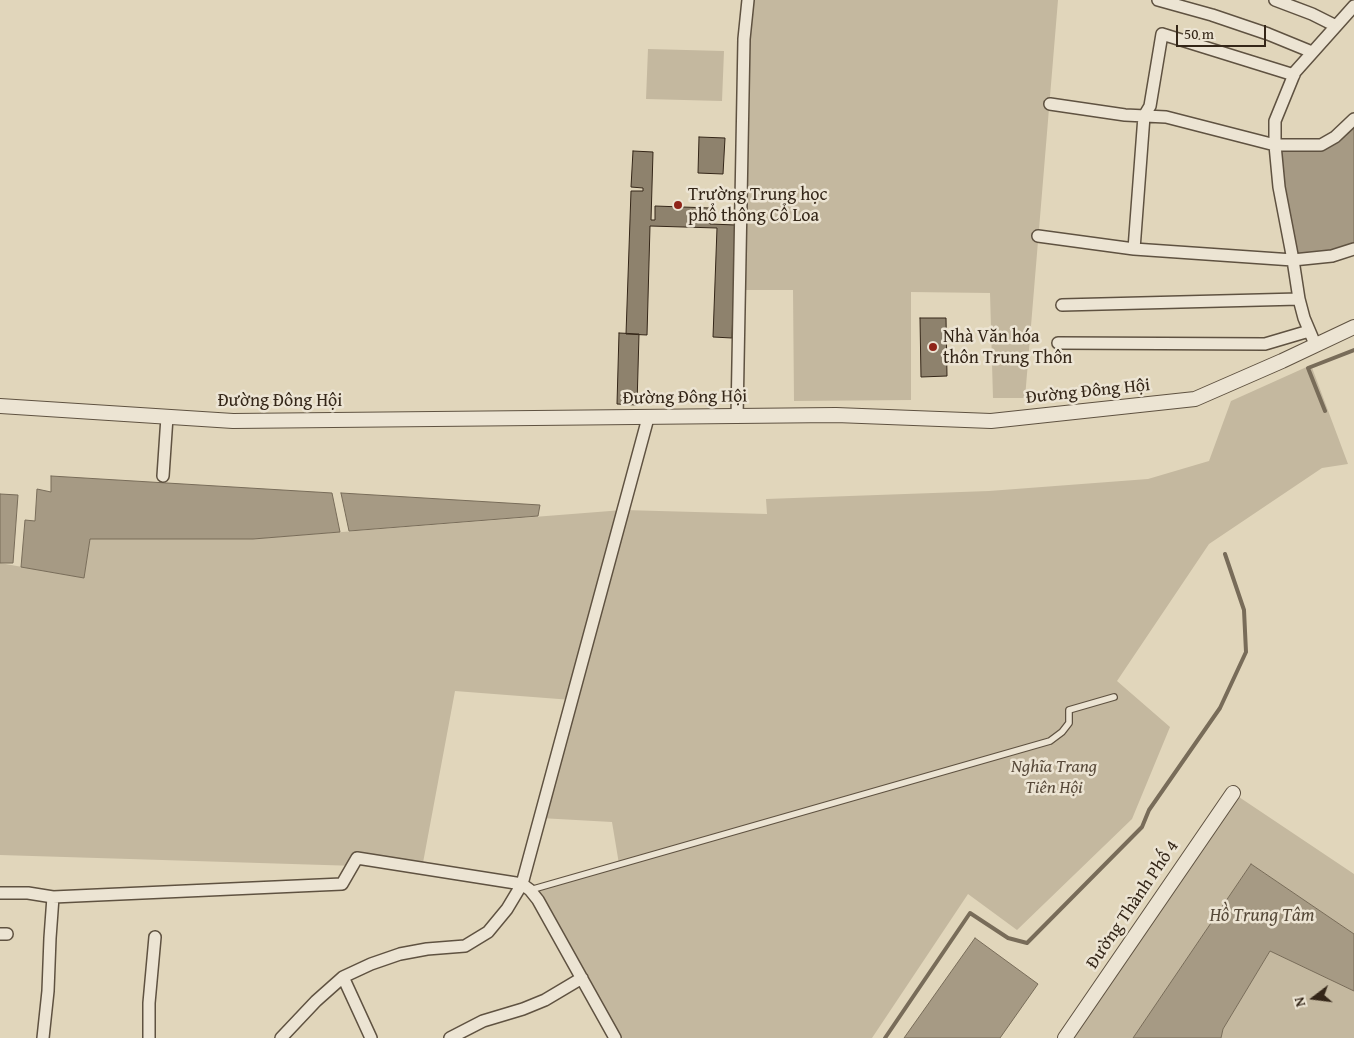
<!DOCTYPE html>
<html>
<head>
<meta charset="utf-8">
<style>
	body { margin:0 }
	#map { position:relative; width:1354px; height:1038px; overflow:hidden; background:#e1d6bb; font-family:"Gentium Book Plus",serif }
	canvas { display:block }
	.north { position:absolute; left:1289px; top:973px; width:50px; height:50px; -webkit-text-stroke:4px #ece4d3; paint-order:stroke; rotate:255deg; font-size:14px; font-weight:700; line-height:20px; text-align:center; color:#342618 }
	.north::after { content:''; display:block; margin:auto; width:18px; height:22px; background:#342618; clip-path:polygon(50% 0,100% 100%,50% 72%,0 100%) }
	.scale { position:absolute; left:1176px; top:25px; width:90px; height:22px; box-sizing:border-box; border:2px solid #342618; border-top:0; padding-left:6px; font-size:15px; line-height:18px; white-space:nowrap; color:#342618; -webkit-text-stroke:4px #ece4d3; paint-order:stroke }
</style>
</head>
<body>
<div id="map">
<canvas width="1354" height="1038"></canvas>
<div class="north">N</div>
<div class="scale">50 m</div>
</div>
<script>
const c = document.querySelector('canvas').getContext('2d');
c.lineJoin = 'round';
function fill(path, color) { c.fillStyle = color; c.fill(path, 'evenodd'); }
const poly = rows => new Path2D(rows.map(r => 'M' + r).join(''));
function stroke(path, color, width, dash) { c.strokeStyle = color; c.lineWidth = width; c.lineCap = dash ? 'butt' : 'round'; c.setLineDash(dash || []); c.stroke(path); }
function drawText(font, color, halo, rows, align = 'center') {
  c.font = font + ' "Gentium Book Plus",serif'; c.lineWidth = 5; c.setLineDash([]); c.textBaseline = 'middle'; c.strokeStyle = halo; c.fillStyle = color; for (const [text, x, y, turn = 0] of rows) {
    c.save(); c.translate(x, y); c.rotate((+turn || 0) * Math.PI / 180); c.textAlign = isNaN(turn) ? turn : align; if (halo) c.strokeText(text, 0, 0); c.fillText(text, 0, 0); c.restore();
  }
}
fill(poly([
	[747,0,1058,0,1025,398,993,398,990,293,911,292,911,400,794,401,793,290,739,290],
	[648,49,724,51,722,101,646,99],
	[1311,365,1348,464,1322,468,1209,544,1117,681,1170,727,1132,819,1017,930,968,894,872,1038,613,1038,530,890,619,864,612,822,540,818,572,700,455,691,422,868,0,855,0,563,84,578,90,539,253,539,623,510,767,514,766,499,989,491,1148,479,1209,461,1231,401],
	[1233,793,1354,874,1354,934,1251,864,1133,1038,1065,1038],
	[1270,951,1354,991,1354,1038,1221,1038,1223,1029]
]), '#c4b89f');
const water = poly([
	[1354,119,1354,249,1293,260,1275,145,1321,145,1354,119],
	[51,476,332,493,340,532,253,539,90,539,84,578,21,567,25,520,35,521,37,489,51,492,51,476],
	[341,493,540,505,538,516,349,531,341,493],
	[0,494,18,495,13,563,0,563,0,494],
	[1251,864,1354,934,1354,991,1270,951,1223,1029,1221,1038,1133,1038,1251,864],
	[975,938,1038,984,1000,1038,904,1038,975,938]
]);
fill(water, '#a69a84');
stroke(water, '#786c59', 1);
stroke(poly([
	[1325,411,1308,368,1354,350],
	[885,1038,970,913,1008,938,1027,943,1142,827,1149,810,1220,708,1246,652,1244,610,1225,554]
]), '#786c59', 4);
const building = poly([
	[699,137,725,138,723,174,698,173,699,137],
	[633,151,653,152,651,220,655,220,655,206,710,208,710,224,736,225,732,338,713,337,717,228,650,226,647,335,626,334,631,191,643,191,643,188,631,187,633,151],
	[920,318,946,318,947,376,921,377,920,318],
	[619,333,639,334,637,405,617,404,619,333]
]);
fill(building, '#8e826d');
stroke(building, '#342618', 1);
const service = poly([
	[530,890,1050,741,1062,732,1069,723,1069,710,1114,697]
]);
const minor = poly([
	[1158,0,1212,15,1268,34,1312,52],
	[1275,0,1312,14,1336,26],
	[1050,104,1125,115,1166,117,1275,145,1321,145,1335,137,1354,119],
	[1038,236,1134,249,1293,260,1332,256,1354,249],
	[1134,249,1144,116,1150,106,1162,34,1294,75],
	[1062,305,1299,299],
	[1058,343,1265,344,1309,331],
	[1315,344,1304,318,1299,299,1293,260,1279,187,1275,145,1275,121,1295,72,1354,6],
	[737,417,744,39,748,0],
	[163,476,167,417],
	[0,893,28,893,53,897,342,884,357,858,522,884,530,890,538,900,615,1038],
	[0,934,7,934],
	[343,977,371,1038],
	[43,1038,48,991,50,938,53,897],
	[149,1038,149,1003,155,937],
	[281,1038,316,1001,343,977,371,964,400,954,427,949,465,946,488,932,507,909,522,884,648,418],
	[450,1038,483,1021,523,1009,545,1000,582,978]
]);
const tertiary = poly([
	[0,406,233,421,836,415,991,421,1195,399,1282,361,1354,327],
	[1065,1038,1233,793]
]);
stroke(service, '#5f5241', 8);
stroke(minor, '#5f5241', 14);
stroke(tertiary, '#5f5241', 16);
stroke(service, '#ece4d3', 5.5);
stroke(minor, '#ece4d3', 11);
stroke(tertiary, '#ece4d3', 14);
for (const [x, y, r, color] of [
	[678,205,5,"#8f2418"],
	[933,347,5,"#8f2418"]
]) { const dot = new Path2D(); dot.arc(x, y, r, 0, 2 * Math.PI); c.fillStyle = color; c.fill(dot); stroke(dot, '#ece4d3', 2); }
drawText('18px', '#342618', '#ece4d3', [
	["Trường Trung học",688,195],
	["phổ thông Cổ Loa",688,216],
	["Nhà Văn hóa",943,337],
	["thôn Trung Thôn",943,358]
], 'left');
drawText('18px', '#342618', '#ece4d3', [
	["Đường Đông Hội",1088,392,-6],
	["Đường Đông Hội",685,398,-1],
	["Đường Đông Hội",280,401],
	["Đường Thành Phố 4",1133,905,-56]
]);
drawText('italic 18px', '#584a3a', '#ece4d3', [
	["Nghĩa Trang",1054,767],
	["Tiên Hội",1054,788]
]);
drawText('italic 19px', '#564938', '#ece4d3', [
	["Hồ Trung Tâm",1262,916]
]);
</script>
</body>
</html>
